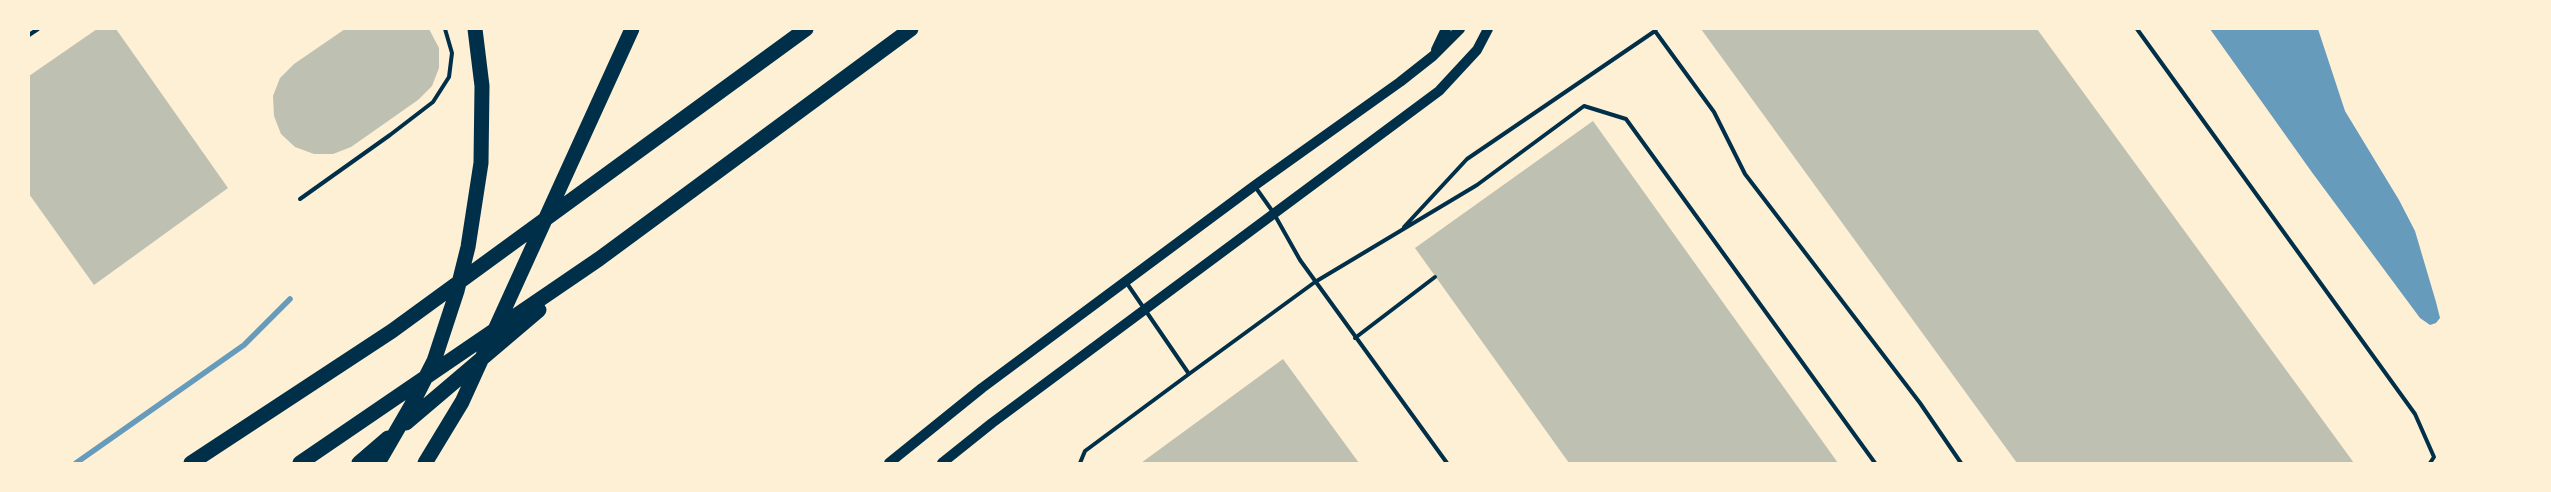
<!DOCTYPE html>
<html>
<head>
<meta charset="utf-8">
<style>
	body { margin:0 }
	#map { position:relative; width:2551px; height:492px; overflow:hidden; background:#fdf0d5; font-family:Raleway,sans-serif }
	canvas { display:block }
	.frame { position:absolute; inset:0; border:30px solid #fdf0d5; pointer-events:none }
</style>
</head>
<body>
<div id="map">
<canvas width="2551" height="492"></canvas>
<div class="frame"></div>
</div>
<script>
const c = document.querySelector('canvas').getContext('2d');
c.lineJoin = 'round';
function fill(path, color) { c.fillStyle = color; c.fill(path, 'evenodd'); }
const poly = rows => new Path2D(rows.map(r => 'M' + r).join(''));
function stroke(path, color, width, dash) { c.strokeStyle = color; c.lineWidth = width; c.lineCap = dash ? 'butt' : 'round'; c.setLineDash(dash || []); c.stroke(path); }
fill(poly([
	[2210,29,2318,29,2345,111,2399,200,2415,231,2436,302,2440,318,2436,323,2430,325,2420,318,2311,171]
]), '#669bbc');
stroke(poly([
	[76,463,244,345,290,299]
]), '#669bbc', 5.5);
fill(poly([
	[97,29,116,29,228,188,94,285,29,194,29,76],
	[345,29,429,29,439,48,439,68,432,86,418,100,351,147,333,154,314,154,295,147,281,134,274,116,273,96,280,78,294,64],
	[1701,29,2037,29,2354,463,2017,463],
	[1593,121,1838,463,1569,463,1415,248],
	[1283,359,1359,463,1141,463]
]), '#bec0b2');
stroke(poly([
	[1656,29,1655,31,1714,112,1745,174,1920,403,1961,463],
	[2137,29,2415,414,2434,457,2430,463],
	[29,35,38,29],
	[1256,188,1273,212,1300,260,1447,463],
	[300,199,390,135,433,102,449,77,452,53,445,29],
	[1404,227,1467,159,1655,31],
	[1355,338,1435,277],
	[1189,374,1315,282,1477,185,1584,106,1626,119,1875,463],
	[1080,463,1085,451,1189,374,1126,282]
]), '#003049', 4);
stroke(poly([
	[1436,50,1446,29],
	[889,463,982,388,1254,186,1400,82,1433,56,1460,29],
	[942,463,992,423,1439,91,1477,50,1488,29]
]), '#003049', 10);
stroke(poly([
	[406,423,539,310],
	[191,463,392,331,806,29],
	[300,463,599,259,911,29],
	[359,463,388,438],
	[378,463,411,406,434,361,457,291,468,247,481,163,482,86,475,29],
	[425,463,462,402,632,29]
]), '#003049', 15);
</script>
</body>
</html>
